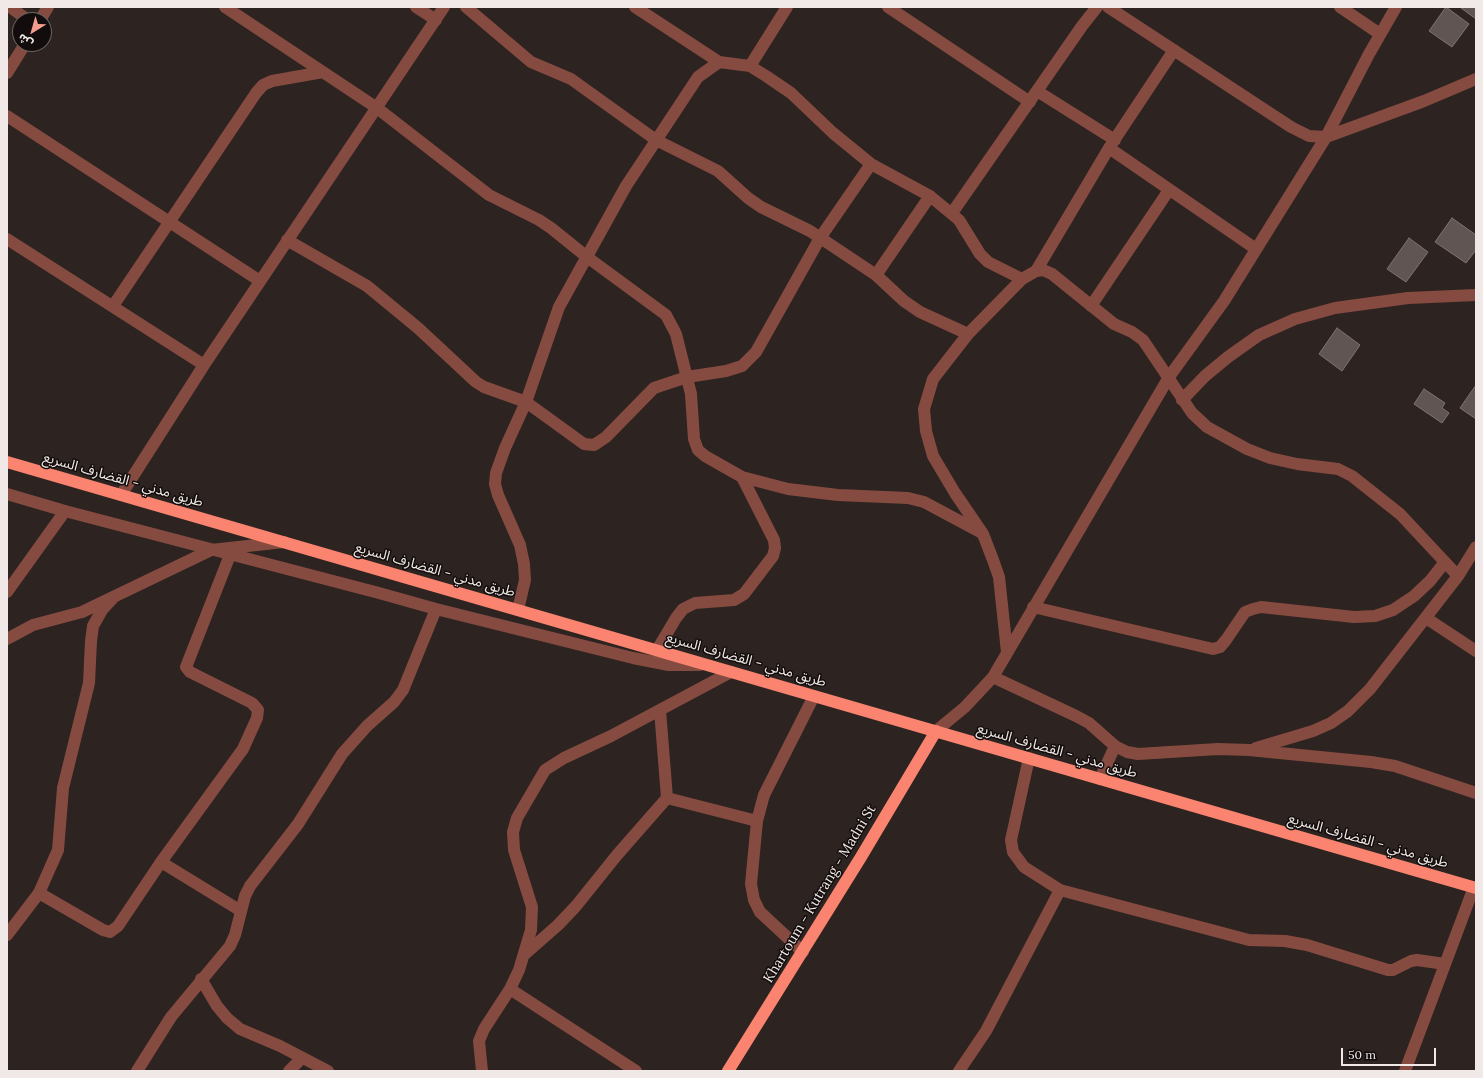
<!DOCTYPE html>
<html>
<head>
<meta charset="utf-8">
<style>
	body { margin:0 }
	#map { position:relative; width:1483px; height:1078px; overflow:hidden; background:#2d2320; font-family:Lora,"Noto Sans Arabic",serif }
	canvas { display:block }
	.frame { position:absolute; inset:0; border:8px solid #f0e9e7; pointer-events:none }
	.north { position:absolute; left:12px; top:12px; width:40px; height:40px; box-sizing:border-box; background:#120d0c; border:1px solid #6b6564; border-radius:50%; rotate:217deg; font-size:11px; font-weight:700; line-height:16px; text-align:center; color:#f0e9e7 }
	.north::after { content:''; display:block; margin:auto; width:14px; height:18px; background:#f49d8c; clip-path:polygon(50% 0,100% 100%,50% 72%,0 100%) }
	.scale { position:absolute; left:1341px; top:1048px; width:95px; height:18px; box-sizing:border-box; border:2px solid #f0e9e7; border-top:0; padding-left:5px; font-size:12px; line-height:14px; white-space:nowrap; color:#f0e9e7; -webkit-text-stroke:3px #120d0c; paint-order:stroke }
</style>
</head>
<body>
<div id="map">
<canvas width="1483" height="1078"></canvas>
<div class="frame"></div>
<div class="north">ش</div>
<div class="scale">50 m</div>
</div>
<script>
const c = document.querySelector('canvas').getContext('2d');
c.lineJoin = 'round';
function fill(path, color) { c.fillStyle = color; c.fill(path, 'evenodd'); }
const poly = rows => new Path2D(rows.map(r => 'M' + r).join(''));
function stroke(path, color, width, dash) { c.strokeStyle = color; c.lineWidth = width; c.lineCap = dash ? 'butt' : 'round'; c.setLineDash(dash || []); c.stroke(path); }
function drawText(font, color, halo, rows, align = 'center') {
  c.font = font + ' Lora,"Noto Sans Arabic",serif'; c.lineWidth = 3; c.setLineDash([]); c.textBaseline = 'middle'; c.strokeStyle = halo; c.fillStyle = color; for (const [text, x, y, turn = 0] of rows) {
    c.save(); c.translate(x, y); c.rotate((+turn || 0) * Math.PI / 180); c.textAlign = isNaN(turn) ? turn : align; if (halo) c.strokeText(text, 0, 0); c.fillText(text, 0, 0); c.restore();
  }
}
const building = poly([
	[1446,7,1469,24,1452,47,1429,31,1446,7],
	[1461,7,1476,7,1476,19,1461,8,1461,7],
	[1452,218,1476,235,1476,250,1466,263,1435,242,1452,218],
	[1409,238,1428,252,1406,282,1387,269,1409,238],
	[1337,328,1360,345,1342,371,1319,354,1337,328],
	[1476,385,1476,419,1460,408,1476,385],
	[1424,389,1445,403,1442,408,1449,413,1442,423,1414,404,1424,389]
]);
fill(building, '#615553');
stroke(building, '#807371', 1);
stroke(poly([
	[10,7,28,20],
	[225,7,377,108,489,195,539,220,551,228,587,257,666,315,676,334,691,394,694,439,698,450,705,456,742,477,788,489,838,495,908,498,924,502,982,533],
	[416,7,436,20],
	[466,7,531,62,571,79,656,140,718,171,748,198,761,207,810,231,876,275,904,301,920,312,968,334],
	[635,7,719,62,750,66,766,76,791,93,833,133,871,164,930,196,959,220,980,254,988,262,1022,279],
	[888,7,1030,102],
	[1108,7,1291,127,1309,136,1326,137,1424,101,1476,79],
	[1340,7,1380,34],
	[40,20,48,7],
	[750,66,787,7],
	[7,73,25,44],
	[1037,91,1115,140],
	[7,116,260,281],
	[1109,148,1256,249],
	[952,213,1082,26,1097,7],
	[7,239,204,365],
	[287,240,367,286,418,328,476,382,484,387,526,402,584,444,594,445,606,437,654,388,687,377,726,371,742,366,756,352,820,238,871,164],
	[1036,271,1109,148,1174,50],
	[876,275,930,196],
	[113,306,256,93,263,85,272,81,323,72],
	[1091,306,1169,190],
	[1182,400,1205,376,1228,357,1259,335,1295,319,1335,308,1408,298,1476,295],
	[7,494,65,511,379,593,436,609,633,658,669,665,700,665],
	[121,495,204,365,444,7],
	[7,592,65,511],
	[1033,607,1213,649,1220,647,1226,640,1245,612,1253,609,1261,607,1354,617,1375,616,1393,610,1414,596,1430,581,1445,562],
	[518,610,525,580,524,564,520,545,498,495,495,484,496,473,505,448,526,402,559,307,626,186,698,77,719,62],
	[1426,618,1476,651],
	[7,639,33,625,82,612,211,550,284,542],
	[657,650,676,618,683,609,695,603,734,600,744,594,773,556,775,548,774,540,742,477],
	[1007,652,999,577,993,560,983,534,955,493,933,456,926,431,924,409,933,379,968,334,1022,279,1036,271,1043,270,1052,274,1114,324,1132,332,1143,340,1192,413,1207,427,1247,449,1270,458,1297,464,1338,469,1352,476,1400,514,1458,576],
	[993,677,1076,716,1089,723,1115,746,1127,752,1138,754,1218,749,1249,750,1371,762,1395,766,1476,793],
	[936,731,965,707,993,677,1169,377,1224,301,1326,137,1369,54,1396,7],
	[1256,748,1313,731,1331,723,1348,711,1370,689,1458,576,1476,547],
	[1029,758,1011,840,1013,852,1024,867,1060,890,1249,940,1285,941,1307,945,1388,970,1393,970,1411,961,1417,960,1445,964],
	[1100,779,1115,746],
	[667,798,757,821],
	[161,862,241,911],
	[39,893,103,930,110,932,118,926,161,862,243,749,257,718,258,710,252,703,190,672,186,667,230,555],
	[7,935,39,893,58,850,63,788,89,683,91,641,93,626,102,610,114,597],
	[803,952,760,912,754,900,751,884,757,821,764,795,814,696],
	[525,954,558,925,576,906,617,855,667,798,660,710],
	[201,979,217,1006,227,1018,240,1029,280,1046,328,1071],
	[510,989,636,1071],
	[137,1071,171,1017,230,946,235,935,245,896,250,886,298,824,342,754,367,726,394,702,403,690,436,609],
	[289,1071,302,1058],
	[482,1071,479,1041,484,1029,510,989,519,970,531,930,532,907,514,850,513,832,517,818,545,770,564,758,611,736,731,672],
	[959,1071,986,1031,1060,890],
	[1405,1071,1474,887]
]), '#864b40', 12);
stroke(poly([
	[7,462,1476,888],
	[728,1071,861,857,936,731]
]), '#fa846f', 12);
drawText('14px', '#f0e9e7', '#120d0c', [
	["طريق مدني - القضارف السريع",123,480,16],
	["طريق مدني - القضارف السريع",435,570,16],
	["طريق مدني - القضارف السريع",746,660,16],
	["طريق مدني - القضارف السريع",1057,751,16],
	["طريق مدني - القضارف السريع",1368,841,16],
	["Khartoum - Kutrang - Madni St",820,894,-59]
]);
</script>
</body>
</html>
